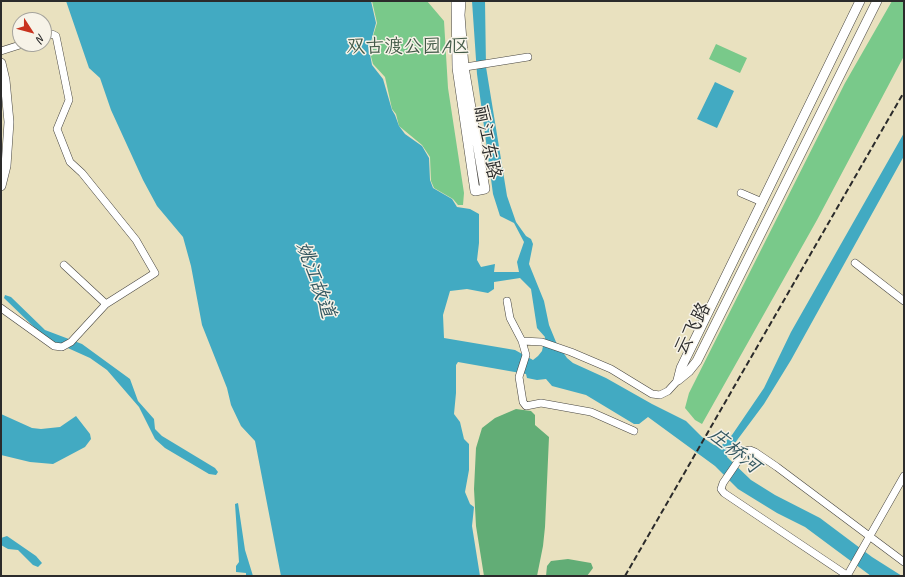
<!DOCTYPE html>
<html>
<head>
<meta charset="utf-8">
<style>
	body { margin:0 }
	#map { position:relative; width:905px; height:577px; overflow:hidden; background:#e9e1bf; font-family:Caveat,sans-serif }
	canvas { display:block }
	.frame { position:absolute; inset:0; border:2px solid #2b2b2b; pointer-events:none }
	.north { position:absolute; left:12px; top:12px; width:40px; height:40px; box-sizing:border-box; background:#f7f3e8; border:1px solid #a5a39c; border-radius:50%; rotate:126deg; font-size:11px; font-weight:700; line-height:16px; text-align:center; color:#2b2b2b }
	.north::after { content:''; display:block; margin:auto; width:14px; height:18px; background:#c8321e; clip-path:polygon(50% 0,100% 100%,50% 72%,0 100%) }
</style>
</head>
<body>
<div id="map">
<canvas width="905" height="577"></canvas>
<div class="frame"></div>
<div class="north">N</div>
</div>
<script>
const c = document.querySelector('canvas').getContext('2d');
c.lineJoin = 'round';
function fill(path, color) { c.fillStyle = color; c.fill(path, 'evenodd'); }
const poly = rows => new Path2D(rows.map(r => 'M' + r).join(''));
function stroke(path, color, width, dash) { c.strokeStyle = color; c.lineWidth = width; c.lineCap = dash ? 'butt' : 'round'; c.setLineDash(dash || []); c.stroke(path); }
function drawText(font, color, halo, rows, align = 'center') {
  c.font = font + ' Caveat,"LXGW WenKai TC",sans-serif'; c.lineWidth = 3; c.setLineDash([]); c.textBaseline = 'middle'; c.strokeStyle = halo; c.fillStyle = color; for (const [text, x, y, turn = 0] of rows) {
    c.save(); c.translate(x, y); c.rotate((+turn || 0) * Math.PI / 180); c.textAlign = isNaN(turn) ? turn : align; if (halo) c.strokeText(text, 0, 0); c.fillText(text, 0, 0); c.restore();
  }
}
fill(poly([
	[372,1,427,1,444,21,448,88,464,193,463,205,458,205,453,199,434,188,431,181,430,157,422,145,399,126,396,114,392,109,385,77,373,64,369,49,377,23],
	[892,1,904,1,904,56,817,220,702,424,695,420,685,408,689,393,845,83],
	[716,44,747,58,740,73,709,59]
]), '#79c98a');
fill(poly([
	[516,409,531,411,535,415,535,425,549,437,545,527,543,546,537,576,484,576,476,526,474,489,476,448,482,428,495,418],
	[568,559,591,563,593,568,587,576,546,576,547,566,551,561]
]), '#62ad76');
fill(poly([
	[66,1,371,1,376,23,369,49,372,65,383,79,392,110,395,115,399,126,405,134,422,146,429,158,430,180,433,188,452,199,457,207,470,209,479,214,479,243,477,260,481,267,495,264,494,272,519,272,517,262,524,242,514,223,500,216,493,194,477,74,472,1,485,1,486,67,507,196,516,222,526,236,531,239,533,244,529,264,544,301,549,325,556,342,567,358,573,363,606,378,652,404,686,421,702,437,714,445,721,446,732,435,764,388,791,332,904,133,904,156,791,360,764,404,729,451,727,457,751,480,775,495,820,518,872,557,902,576,871,576,805,527,777,513,738,489,715,466,648,417,639,424,634,424,586,395,552,386,546,379,537,380,527,378,526,374,458,362,456,365,456,393,454,414,460,422,464,439,469,444,469,470,465,492,470,504,474,507,472,526,480,576,281,576,255,441,241,426,231,405,227,388,202,325,191,266,183,237,157,206,143,180,111,110,100,78,89,68],
	[520,278,531,289,537,328,545,337,542,351,538,356,533,360,515,350,444,338,443,315,450,291,467,289,488,293,494,289,494,282],
	[715,82,734,91,717,128,697,119],
	[5,295,11,297,45,330,82,344,130,379,138,401,154,419,155,429,162,436,215,468,218,472,216,475,209,474,165,448,155,439,139,407,107,370,90,358,50,340,38,331,4,298],
	[1,414,32,428,41,429,60,427,76,416,90,434,91,439,85,447,53,464,30,462,1,455],
	[238,503,245,550,253,576,246,576,246,573,236,572,236,566,239,562,235,504],
	[7,536,36,556,42,563,38,567,33,565,18,550,8,549,1,545,1,538]
]), '#42aac2');
const minor = poly([
	[1,51,23,44],
	[459,68,528,57],
	[741,193,762,202],
	[855,263,904,301],
	[64,265,106,304],
	[507,301,510,318,522,341,526,355,519,377,523,402,526,406,541,403,591,412,634,431],
	[1,308,54,346,62,347,71,342,106,304,155,273,136,240,82,173,70,162,57,129,69,100,56,36,52,34,44,37],
	[522,341,542,342,571,352,611,369,652,394,660,395,668,391,678,380],
	[847,576,904,476],
	[848,576,724,493,721,489,723,483,745,451,750,450,755,452,777,467,904,562]
]);
const major = poly([
	[456,1,457,68,475,191,485,189,464,67,460,15,461,1],
	[1,63,5,80,9,122,6,166,1,186],
	[678,380,689,371,697,361,877,1],
	[678,380,681,368,860,1]
]);
stroke(minor, '#484641', 8);
stroke(major, '#484641', 10);
stroke(minor, '#fff', 7);
stroke(major, '#fff', 9);
stroke(poly([
	[625,576,904,92]
]), '#2b2b2b', 2, [6, 3]);
drawText('19px', '#425a48', '#f7f3e8', [
	["双古渡公园A区",408,47]
]);
drawText('19px', '#2b2b2b', '#f7f3e8', [
	["丽江东路",487,142,79],
	["云飞路",693,329,-62]
]);
drawText('italic 20px', '#335760', '#f7f3e8', [
	["姚江故道",315,280,70],
	["庄桥河",734,451,39]
]);
</script>
</body>
</html>
